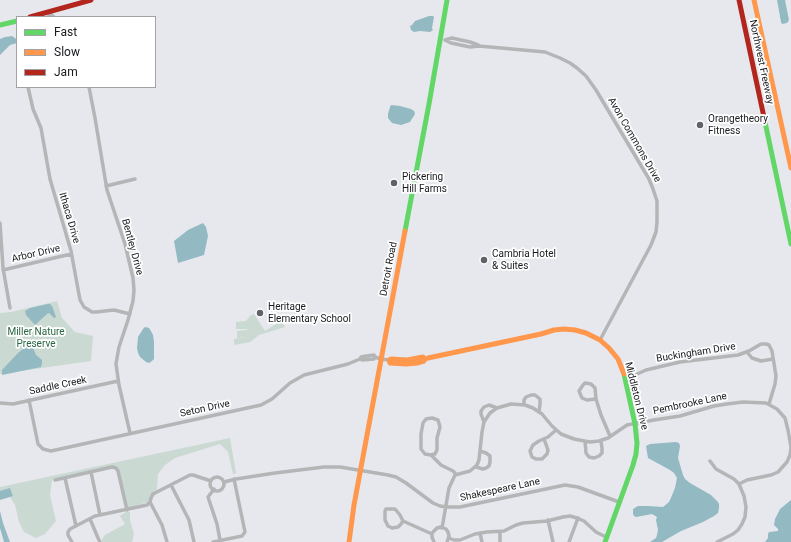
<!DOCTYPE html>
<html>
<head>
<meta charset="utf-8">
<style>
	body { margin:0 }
	#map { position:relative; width:791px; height:542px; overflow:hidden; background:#e6e8ee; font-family:Roboto,sans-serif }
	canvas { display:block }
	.legend { position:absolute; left:16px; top:16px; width:140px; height:72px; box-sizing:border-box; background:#fff; border:1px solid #a3a3a5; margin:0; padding:5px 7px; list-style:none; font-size:12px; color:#181a1e }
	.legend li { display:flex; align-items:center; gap:8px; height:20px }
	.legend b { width:20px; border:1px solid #a3a3a5 }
</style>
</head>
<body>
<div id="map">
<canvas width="791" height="542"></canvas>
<ul class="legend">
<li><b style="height:5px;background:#63d668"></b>Fast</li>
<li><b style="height:5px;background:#ff974d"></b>Slow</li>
<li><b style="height:5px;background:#b3261e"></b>Jam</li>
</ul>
</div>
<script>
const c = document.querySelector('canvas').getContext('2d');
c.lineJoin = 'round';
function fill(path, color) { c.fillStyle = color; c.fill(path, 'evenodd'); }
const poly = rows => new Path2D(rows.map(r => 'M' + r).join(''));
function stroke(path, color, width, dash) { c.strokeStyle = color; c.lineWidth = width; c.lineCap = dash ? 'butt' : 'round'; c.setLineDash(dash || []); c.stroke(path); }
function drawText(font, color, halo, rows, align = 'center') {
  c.font = font + ' Roboto,sans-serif'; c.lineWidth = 3.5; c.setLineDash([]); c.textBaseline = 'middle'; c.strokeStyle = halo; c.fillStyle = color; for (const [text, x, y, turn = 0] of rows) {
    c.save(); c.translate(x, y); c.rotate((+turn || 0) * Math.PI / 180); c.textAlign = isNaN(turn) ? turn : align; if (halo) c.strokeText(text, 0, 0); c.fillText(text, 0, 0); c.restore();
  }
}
fill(poly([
	[57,301,62,318,75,332,93,336,91,361,0,374,0,313,11,312],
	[254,314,265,331,281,321,285,327,259,335,250,342,234,345,234,339,248,337,237,338,237,331,247,330,248,336,247,329,236,329,236,322,246,321,250,316],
	[230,438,236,473,233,474,228,452,220,444,175,458,165,465,158,474,157,489,153,493,148,502,128,508,117,467,113,466,52,480,50,495,56,521,45,534,36,538,24,532,19,522,15,505,10,497,13,495,0,491,0,487],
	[126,512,130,512,130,520,134,534,132,542,102,542,102,539,105,535,125,524,120,516]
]), '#cad9d2');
fill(poly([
	[777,0,785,0,789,20,787,23,782,24,781,22],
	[429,16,433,16,434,17,432,28,433,30,430,32,420,31,414,32,411,30,410,26,412,25,415,21],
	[12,36,15,38,17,40,17,43,10,45,0,55,0,39,5,37],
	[391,105,400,106,411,109,414,111,415,114,410,122,401,125,392,123,388,118,388,114,390,107],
	[203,223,206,227,208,236,204,255,178,263,174,241,188,230],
	[48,304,50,304,52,306,56,317,54,318,49,313,47,314,35,325,26,315,25,311,30,308],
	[145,327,149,328,151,331,153,335,154,342,154,359,152,361,149,363,146,362,140,357,138,353,137,348,138,337,143,329],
	[31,343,36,355,42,360,42,363,41,367,2,375,2,370,18,353,28,345],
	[676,442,679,443,680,446,678,458,683,475,685,479,690,483,711,495,718,502,719,504,719,508,718,513,714,516,703,522,681,531,662,542,650,542,656,538,657,535,658,530,656,520,657,517,652,514,636,517,634,516,633,514,633,509,638,506,648,506,663,507,669,502,670,500,675,488,677,478,674,473,670,470,648,458,646,446,650,444],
	[10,488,11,491,13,496,10,497,0,500,0,491],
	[791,500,791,542,765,542,768,538,768,534,769,532,778,531,778,529,774,525,775,519,780,509],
	[0,511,3,523,10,542,4,542,0,528]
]), '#93b9c2');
stroke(poly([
	[48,17,50,14,54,17],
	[445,40,451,43,470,47,479,46,545,52,560,58,570,63,577,68,586,76,596,90,649,179,653,189,657,201,657,222,656,232,651,245,600,340],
	[445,40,452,38,470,42,478,45],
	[28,87,33,109,41,128,50,179,71,251,80,300,84,307,92,312,96,312,114,310,130,314],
	[89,87,95,118,107,190,125,244,133,278,134,290,133,301,128,320,119,347,117,358,116,364,119,385,130,433],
	[106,186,135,179],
	[0,223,3,268,10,308],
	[3,270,71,254],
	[747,352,752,358,761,361,773,359],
	[375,357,374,359,362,360,360,359,361,357,366,356,374,355,375,357,381,359,389,360],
	[625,378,635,375,646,370,680,362,738,355,749,351,761,344,766,344,769,345,772,351,776,376,775,384,769,404],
	[596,399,587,400,582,398,579,391,583,385,585,383,591,384,595,388,596,399,601,415,610,436],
	[29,400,38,444,43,449,51,451,261,405,272,399,290,383,304,375,348,364,360,359],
	[0,403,13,404,118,381],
	[524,405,524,400,526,397,531,395,535,395,540,399,540,404,539,412],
	[484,422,481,414,481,411,484,407,489,405,497,408],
	[544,439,548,450,547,454,542,459,536,459,532,457,530,451,533,445,539,441,548,437,556,430],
	[585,441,586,453,589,457,594,458,599,456,602,453,602,448,601,441],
	[431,455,435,454,437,450,437,438,440,427,438,420,432,418,426,419,423,423,421,434,421,449,425,454,431,455,441,465,453,471,455,473,455,475],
	[710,461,716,469,734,479,739,484,744,496,746,507,745,517,742,524,738,530,733,534,717,542],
	[476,467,483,469,486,468,489,466,490,462,490,456,486,453,480,451],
	[91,472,100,515],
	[455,475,470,471,477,465,479,460,482,432,484,422,490,413,497,408,511,404,525,405,533,408,542,414,552,426,561,434,574,439,590,442,599,441,608,438,627,425,654,420,680,416,714,406,727,404,743,402,766,403,777,409,785,418,788,430,791,447],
	'210 484a7 7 0 1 1 14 0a7 7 0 1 1-14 0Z',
	[65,478,76,526],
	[55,480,112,467,116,468,118,471,127,510],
	[224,482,236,479,275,473,324,467,340,467,388,475,396,477,406,483,433,503,440,506,446,507,460,507,565,485,578,487,619,502],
	[739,484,747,480,771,475,778,472,787,462,790,455,791,448],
	[171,485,189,520,194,542],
	[214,489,208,497,217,524,220,540],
	[90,519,98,538,100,542],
	[548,520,553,542],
	[403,521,401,524,398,527,392,528,388,526,385,520,385,511,386,509,395,509,400,515,403,521,432,534],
	[442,528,449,488,455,475],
	[500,532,500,542],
	[480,533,482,542],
	[449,538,454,540,460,540,475,534,487,532,504,531,516,525,523,523,547,521,563,517,570,516,577,518,584,521,596,532,606,537],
	[72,542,68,535,68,532,70,529,95,516,147,505,150,502],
	[167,542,162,525,150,502,151,498,153,494,190,475,193,475,211,481],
	[213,542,242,536,245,532,234,479],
	[434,542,432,537,432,533,437,528,441,527,446,529,448,532,449,536,447,542],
	[569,542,578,518]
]), '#b4b5b6', 3.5);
stroke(poly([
	[0,25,17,21],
	[765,122,791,244],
	[405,231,429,104,447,0],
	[605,542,633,465,636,454,637,443,635,424,624,374]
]), '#63d668', 5);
stroke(poly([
	[754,0,791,168],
	[425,359,423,357,407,360,391,359,389,360,390,363,406,364,417,363,424,361,425,359,428,358,541,334,554,330,564,329,575,330,586,333,600,340,609,348,618,359,624,374],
	[349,542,354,505,405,231]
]), '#ff974d', 5);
stroke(poly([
	[739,0,765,122],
	[30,17,91,0]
]), '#b3261e', 5);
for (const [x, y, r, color] of [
	[700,125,4,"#606267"],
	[394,183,4,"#606267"],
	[484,260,4,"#606267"],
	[260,313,4,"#606267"]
]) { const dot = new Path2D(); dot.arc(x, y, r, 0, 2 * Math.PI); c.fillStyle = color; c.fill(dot); stroke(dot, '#fff', 1.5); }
drawText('10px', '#181a1e', '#fff', [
	["Northwest Freeway",761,62,78],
	["Avon Commons Drive",634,140,60],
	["Ithaca Drive",69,218,74],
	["Bentley Drive",132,247,75],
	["Arbor Drive",36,254,-13],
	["Detroit Road",389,269,-79],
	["Buckingham Drive",696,353,-9],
	["Saddle Creek",58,386,-12],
	["Middleton Drive",636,396,76],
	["Pembrooke Lane",690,404,-12],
	["Seton Drive",205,409,-12],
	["Shakespeare Lane",500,490,-12]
]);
drawText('10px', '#181a1e', '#fff', [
	["Orangetheory",708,119],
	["Fitness",708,131],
	["Pickering",402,177],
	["Hill Farms",402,189],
	["Cambria Hotel",492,254],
	["& Suites",492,266],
	["Heritage",268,307],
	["Elementary School",268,319]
], 'left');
drawText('10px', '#286540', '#fff', [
	["Miller Nature",36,332],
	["Preserve",36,344]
]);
</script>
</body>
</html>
